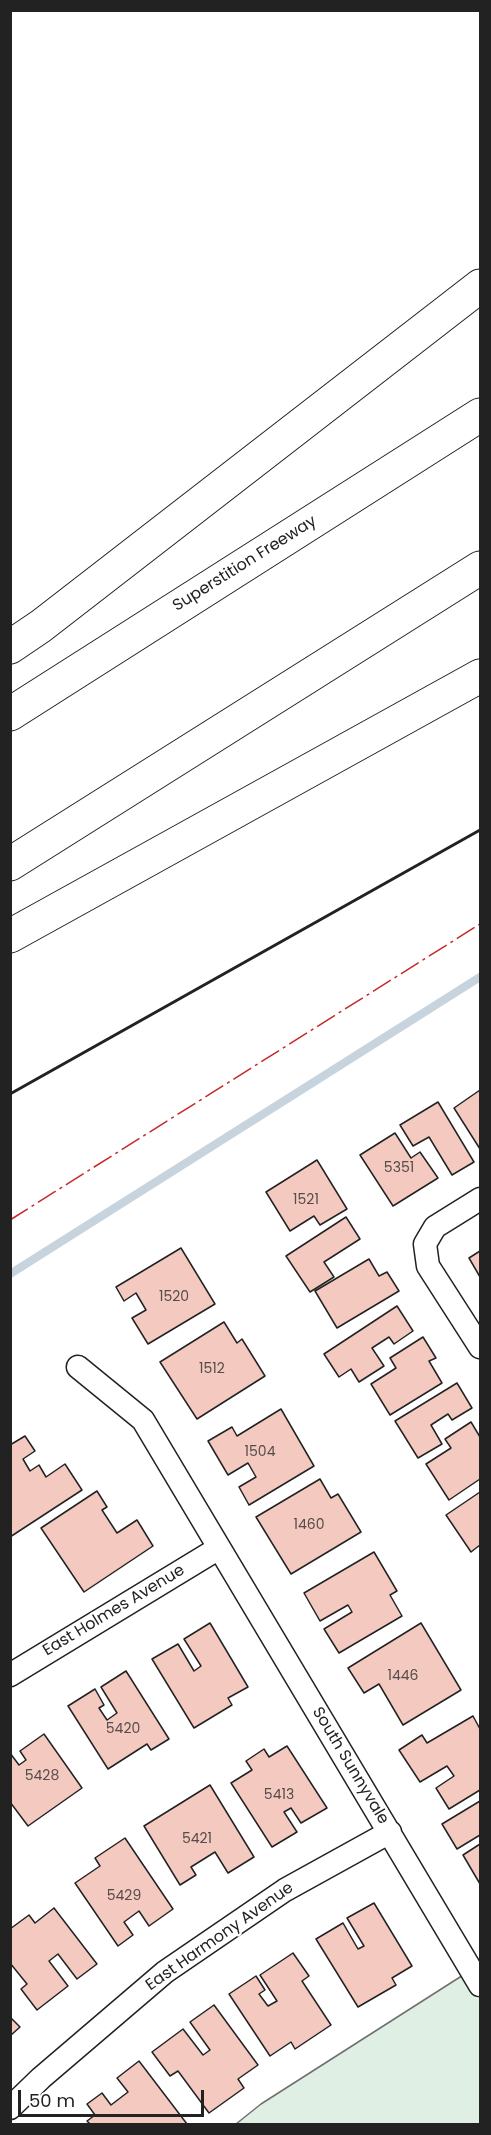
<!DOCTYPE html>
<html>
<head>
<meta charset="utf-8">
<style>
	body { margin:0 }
	#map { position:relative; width:491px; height:2135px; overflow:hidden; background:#fff; font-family:Poppins,sans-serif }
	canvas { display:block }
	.frame { position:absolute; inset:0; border:12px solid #222; pointer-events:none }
	.scale { position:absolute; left:18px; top:2090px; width:186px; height:27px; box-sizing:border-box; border:3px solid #222; border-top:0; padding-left:8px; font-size:18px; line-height:21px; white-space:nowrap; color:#222; -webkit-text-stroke:4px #fff; paint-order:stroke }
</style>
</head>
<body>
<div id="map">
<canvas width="491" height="2135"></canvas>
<div class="frame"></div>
<div class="scale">50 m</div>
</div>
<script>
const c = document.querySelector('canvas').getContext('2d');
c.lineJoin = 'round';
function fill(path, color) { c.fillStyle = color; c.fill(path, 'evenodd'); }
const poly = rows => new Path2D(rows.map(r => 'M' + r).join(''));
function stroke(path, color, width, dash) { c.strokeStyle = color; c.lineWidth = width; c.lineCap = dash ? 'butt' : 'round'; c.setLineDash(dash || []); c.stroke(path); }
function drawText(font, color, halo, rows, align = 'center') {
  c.font = font + ' Poppins,sans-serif'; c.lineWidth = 4.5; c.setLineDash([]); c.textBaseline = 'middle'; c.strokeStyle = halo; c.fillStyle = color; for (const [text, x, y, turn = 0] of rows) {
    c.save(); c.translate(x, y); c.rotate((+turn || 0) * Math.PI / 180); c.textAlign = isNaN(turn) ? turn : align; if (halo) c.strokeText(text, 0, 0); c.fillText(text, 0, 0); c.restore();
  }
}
const green = poly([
	[471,1970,480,1985,480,2124,236,2124,261,2104,471,1970]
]);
fill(green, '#e0efe3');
stroke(green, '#6f6f6f', 1.5);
stroke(poly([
	[10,1274,480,977]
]), '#c7d3dd', 8);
const building = poly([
	[480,1090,480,1149,454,1108,480,1090],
	[438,1102,474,1162,452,1175,429,1137,413,1146,400,1125,438,1102],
	[395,1133,411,1158,420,1152,438,1178,393,1206,360,1155,395,1133],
	[317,1160,347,1209,320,1225,314,1216,290,1231,266,1192,317,1160],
	[346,1217,360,1239,324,1262,334,1277,310,1292,286,1256,346,1217],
	[181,1248,215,1304,148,1344,132,1318,146,1310,136,1293,124,1301,116,1287,181,1248],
	[480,1251,480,1277,469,1258,480,1251],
	[369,1259,379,1276,387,1272,399,1291,337,1328,315,1291,369,1259],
	[397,1306,413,1331,394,1344,389,1337,372,1348,384,1366,359,1382,351,1369,339,1377,324,1354,397,1306],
	[224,1322,237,1343,242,1339,265,1376,197,1419,160,1362,224,1322],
	[423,1337,436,1358,429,1361,442,1383,390,1415,371,1384,396,1368,390,1358,423,1337],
	[457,1383,472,1408,452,1420,448,1414,431,1425,442,1444,418,1458,395,1421,457,1383],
	[281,1409,314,1466,249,1505,239,1487,256,1477,248,1463,228,1475,208,1441,232,1427,237,1436,281,1409],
	[471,1422,480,1437,480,1479,449,1500,426,1464,451,1448,445,1439,471,1422],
	[25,1436,35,1451,23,1459,30,1471,39,1465,46,1477,65,1464,82,1490,10,1537,10,1445,25,1436],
	[320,1479,331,1498,338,1494,361,1532,291,1574,256,1517,320,1479],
	[97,1491,107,1507,102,1510,117,1533,137,1520,153,1546,84,1592,41,1528,97,1491],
	[480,1492,480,1545,471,1552,446,1515,480,1492],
	[374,1552,397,1591,390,1595,402,1616,339,1653,324,1629,352,1612,348,1605,320,1621,304,1593,374,1552],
	[210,1623,248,1687,228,1698,232,1705,194,1728,152,1659,178,1644,194,1671,201,1666,184,1639,210,1623],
	[421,1623,461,1690,403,1725,379,1684,364,1693,348,1668,421,1623],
	[126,1671,169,1739,151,1750,147,1744,108,1769,68,1706,95,1689,104,1705,99,1708,107,1720,117,1713,101,1687,126,1671],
	[473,1716,480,1729,480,1790,449,1809,436,1788,454,1776,447,1766,420,1782,399,1750,422,1735,427,1743,473,1716],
	[44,1734,82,1788,28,1826,10,1802,10,1753,19,1765,26,1760,20,1751,44,1734],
	[287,1746,327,1808,301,1823,291,1808,284,1812,297,1832,272,1847,231,1783,252,1770,246,1761,264,1749,269,1757,287,1746],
	[210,1785,254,1857,228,1873,215,1852,191,1867,196,1875,180,1885,144,1826,210,1785],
	[480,1801,480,1835,457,1849,442,1824,480,1801],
	[125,1838,173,1909,149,1926,139,1911,124,1922,133,1935,118,1946,75,1883,100,1866,95,1858,125,1838],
	[480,1844,480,1884,463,1855,480,1844],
	[374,1903,412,1966,392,1978,396,1985,358,2007,316,1939,343,1923,358,1949,364,1946,347,1918,374,1903],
	[54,1908,97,1964,77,1979,58,1954,49,1961,68,1986,37,2010,21,1989,27,1984,10,1963,10,1929,29,1915,35,1923,54,1908],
	[293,1953,309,1976,302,1981,331,2025,295,2049,291,2042,270,2056,229,1994,256,1976,265,1990,259,1994,268,2006,277,2001,260,1975,293,1953],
	[214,2005,258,2065,238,2079,244,2088,209,2113,178,2071,170,2076,152,2052,183,2029,203,2055,210,2050,190,2022,214,2005],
	[10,2017,20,2027,10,2036,10,2017],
	[139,2061,187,2124,90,2124,87,2121,95,2115,87,2104,102,2093,111,2105,128,2092,117,2078,139,2061]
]);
fill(building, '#f3c9c0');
stroke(building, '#222', 1.5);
const minor = poly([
	[480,1199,435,1227,425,1244,428,1266,480,1347],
	[78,1367,143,1420,480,1985],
	[10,1675,219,1548],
	[10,2108,41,2078,165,1972,285,1890,390,1832]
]);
const motorway = poly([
	[10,647,41,626,480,286],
	[10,714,480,415],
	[10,864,480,568],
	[10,936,480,676]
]);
stroke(minor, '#222', 25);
stroke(motorway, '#222', 35);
stroke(minor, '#fff', 22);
stroke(motorway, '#fff', 33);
stroke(poly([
	[10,1094,480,830]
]), '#222', 3);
stroke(poly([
	[10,1220,480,924]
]), '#c62828', 1.5, [21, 4.5, 3, 4.5]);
drawText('14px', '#564c4a', null, [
	["5351",399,1168],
	["1521",306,1200],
	["1520",174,1297],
	["1512",212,1369],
	["1504",260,1452],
	["1460",309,1525],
	["1446",403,1676],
	["5420",123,1729],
	["5428",42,1776],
	["5413",279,1795],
	["5421",197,1839],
	["5429",124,1896]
]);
drawText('16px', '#222', '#fff', [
	["Superstition Freeway",245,564,-32],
	["East Holmes Avenue",114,1611,-31],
	["South Sunnyvale",350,1766,59],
	["East Harmony Avenue",220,1937,-35]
]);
</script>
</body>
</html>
